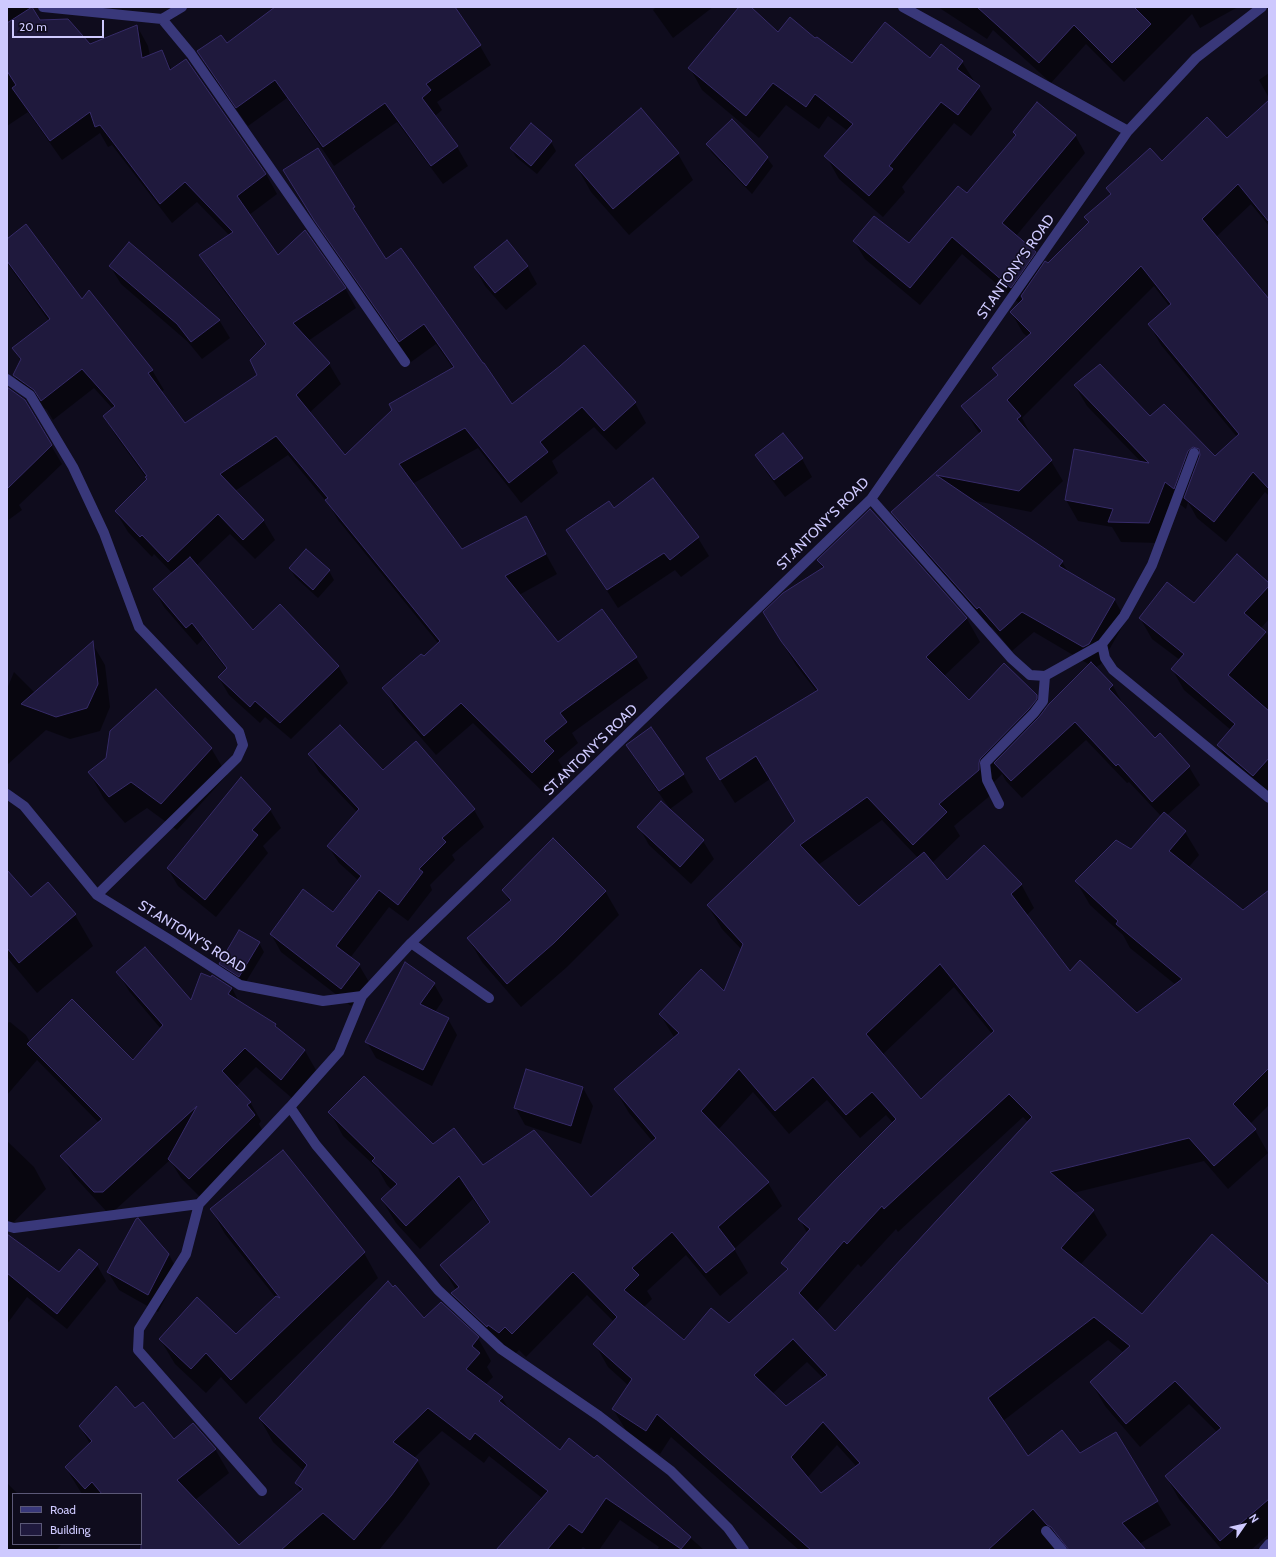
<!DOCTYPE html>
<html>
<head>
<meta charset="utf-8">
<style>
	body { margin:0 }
	#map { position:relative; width:1276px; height:1557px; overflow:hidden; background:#0f0c1d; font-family:Cabin,sans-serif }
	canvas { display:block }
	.frame { position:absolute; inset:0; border:8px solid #cec9fe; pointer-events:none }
	.legend { position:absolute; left:12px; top:1493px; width:130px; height:52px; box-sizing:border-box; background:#0f0c1d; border:1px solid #5b5877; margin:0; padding:5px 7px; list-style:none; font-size:12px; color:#cec9fe }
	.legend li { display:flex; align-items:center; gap:8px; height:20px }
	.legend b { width:20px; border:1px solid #5b5877 }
	.north { position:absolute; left:1224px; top:1505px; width:40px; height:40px; -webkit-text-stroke:3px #0f0c1d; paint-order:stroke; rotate:56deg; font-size:11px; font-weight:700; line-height:16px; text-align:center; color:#cec9fe }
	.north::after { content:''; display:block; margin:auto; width:14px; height:18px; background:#cec9fe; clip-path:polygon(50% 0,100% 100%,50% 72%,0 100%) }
	.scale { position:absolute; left:12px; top:20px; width:92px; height:18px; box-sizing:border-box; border:2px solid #cec9fe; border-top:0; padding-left:5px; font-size:12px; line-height:14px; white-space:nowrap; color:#cec9fe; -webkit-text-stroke:3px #0f0c1d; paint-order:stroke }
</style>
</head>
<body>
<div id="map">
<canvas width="1276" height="1557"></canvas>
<div class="frame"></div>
<ul class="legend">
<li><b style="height:5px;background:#39387a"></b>Road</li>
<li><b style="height:11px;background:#1f193d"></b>Building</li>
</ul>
<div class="north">N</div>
<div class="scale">20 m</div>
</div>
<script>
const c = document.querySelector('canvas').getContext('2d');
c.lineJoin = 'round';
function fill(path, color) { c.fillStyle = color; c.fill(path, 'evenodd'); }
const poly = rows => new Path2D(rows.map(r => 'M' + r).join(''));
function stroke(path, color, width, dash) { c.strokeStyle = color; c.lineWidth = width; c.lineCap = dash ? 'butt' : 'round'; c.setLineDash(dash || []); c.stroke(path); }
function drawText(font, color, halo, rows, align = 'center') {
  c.font = font + ' Cabin,sans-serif'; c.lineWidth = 3; c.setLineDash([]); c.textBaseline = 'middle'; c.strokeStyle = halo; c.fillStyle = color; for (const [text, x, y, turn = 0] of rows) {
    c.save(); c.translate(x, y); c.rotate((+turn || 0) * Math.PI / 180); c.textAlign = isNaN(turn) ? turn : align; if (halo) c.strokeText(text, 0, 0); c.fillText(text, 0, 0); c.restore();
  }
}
fill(poly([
	[7,7,31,7,40,21,90,45,137,26,148,46,150,56,162,51,172,70,186,60,266,174,277,194,249,215,278,257,345,288,356,308,308,341,329,364,341,384,309,413,345,457,453,368,436,344,411,362,327,240,296,190,284,170,318,150,386,260,511,406,635,403,646,423,616,450,594,427,552,461,558,473,521,503,478,448,412,484,462,551,537,538,557,574,519,595,558,643,602,611,636,658,648,678,572,733,578,743,558,760,565,771,544,793,473,723,436,755,395,708,384,688,424,657,438,643,338,520,330,506,288,455,235,491,263,520,275,540,255,559,230,534,196,566,253,631,338,666,348,683,291,739,265,717,260,723,229,695,219,678,227,670,203,639,197,645,164,607,154,589,172,573,154,554,152,557,128,532,116,512,148,480,116,436,104,416,113,409,94,388,53,420,47,410,26,396,14,375,21,361,13,348,49,321,7,263,7,240,82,300,89,292,152,370,164,390,161,392,185,424,258,375,266,346,212,275,200,255,229,235,197,202,172,223,112,145,108,147,100,133,62,160,28,112,7,126],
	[277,7,453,7,480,46,491,65,437,102,442,110,435,116,457,147,468,166,443,184,397,122,334,166,287,98,248,126,209,71,198,51,226,45],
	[656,7,713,7,673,38,653,10],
	[741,7,749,7,778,34,816,40,853,64,930,59,941,46,962,62,992,109,971,136,954,123,902,187,905,192,883,217,839,179,826,156,848,131,828,116,819,129,786,105,759,138,702,90,690,68],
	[938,7,1238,7,1200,28,1192,14,1124,82,1086,44,1051,83,993,30,987,39],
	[1269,73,1269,98,1259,80],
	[1269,101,1269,226,1251,204,1216,237,1269,303,1269,496,1265,492,1226,542,1197,518,1188,502,1186,509,1177,502,1160,543,1121,542,1112,527,1078,521,1066,500,1142,463,1087,406,1075,386,1150,418,1215,457,1237,437,1161,345,1149,324,1170,307,1154,286,1022,418,1032,437,1051,461,1063,481,1031,512,971,500,1062,562,1069,573,1114,599,1126,620,1101,664,1095,668,1113,686,1123,704,1122,705,1155,739,1160,735,1189,767,1200,785,1167,815,1185,832,1199,855,1188,868,1243,911,1269,905,1269,1105,1250,1124,1255,1130,1268,1153,1228,1189,1204,1161,1073,1193,1093,1211,1107,1235,1080,1265,1142,1315,1269,1286,1269,1534,1251,1550,1222,1550,1179,1499,1166,1476,1218,1433,1189,1404,1140,1447,1105,1406,1091,1382,1124,1353,1108,1340,1003,1421,1028,1457,1080,1454,1115,1433,1171,1525,1139,1544,1144,1550,1065,1550,1059,1548,1055,1550,799,1550,671,1437,660,1454,627,1432,613,1409,629,1386,608,1367,595,1344,614,1322,587,1295,526,1357,519,1350,513,1356,466,1317,452,1294,456,1290,442,1266,490,1224,473,1199,420,1249,396,1223,382,1200,392,1190,387,1185,378,1169,343,1136,330,1112,433,1145,482,1166,591,1199,653,1142,629,1113,615,1089,674,1037,660,1014,724,992,742,950,722,929,708,906,796,821,770,779,735,803,707,759,817,692,796,665,778,636,823,569,818,560,881,521,967,619,980,642,944,676,969,701,1036,696,1045,711,1090,665,1034,632,1012,651,992,627,989,629,904,533,892,512,980,434,975,427,963,407,998,377,993,368,1028,337,1023,333,1011,312,1020,304,962,254,920,305,865,259,854,241,909,245,967,195,1016,136,1014,133,1075,135,1085,153,1016,236,1035,253,1043,266,1048,264,1089,223,1086,217,1111,196,1107,189,1162,163,1227,139],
	[1086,740,1127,783,1129,782,1161,816,1131,851,1076,881,1090,905,1123,935,1130,948,1176,985,1137,1014,1070,973,1026,916,1034,908,1021,884,947,881,932,863,960,836,954,826,992,794,993,783,1002,774,1006,781,1022,798],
	[882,820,918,858,859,908,818,865],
	[954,987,992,1034,921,1100,882,1055],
	[753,1092,789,1134,827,1100,860,1138,886,1115,893,1123,800,1219,807,1233,783,1263,787,1271,729,1324,684,1342,644,1307,652,1299,647,1291,686,1255,720,1296,748,1273,734,1249,782,1206,768,1183,718,1130],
	[1023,1117,1028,1122,835,1332,816,1312,858,1264,861,1267,896,1229,898,1232],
	[807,1362,824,1379,786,1408,772,1394],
	[837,1445,857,1467,820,1495,807,1478],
	[551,142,556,151,537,174,516,157,511,148],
	[707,145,767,158,773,166,752,194,712,153],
	[678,154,693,180,629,235,591,192,576,165],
	[110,266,219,320,230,338,202,359,188,342,121,284],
	[527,266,537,284,506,310,485,286,475,268],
	[7,391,24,400,62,464,19,505,22,510,7,521],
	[756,455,802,459,812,477,785,497,767,473],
	[653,479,698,538,709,556,681,577,675,570,618,608,568,530,614,510],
	[306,550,329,571,334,580,318,598,295,577,290,568],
	[1269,584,1269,619,1261,628,1269,636,1269,792,1230,765,1218,745,1231,730,1184,690,1172,669,1180,660,1152,639,1140,618],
	[92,643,105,665,110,707,100,731,70,739,46,730,7,765,7,689,14,672,35,693],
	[627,745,683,774,693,792,670,809,638,763],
	[211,748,227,775,177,830,147,808,125,823,104,799,89,772],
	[309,754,383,771,474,810,484,827,452,855,455,860,430,885,432,890,408,921,389,907,350,958,359,965,369,982,351,1006,281,952,271,934,333,913,359,881,339,863,328,846,357,812,319,772],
	[661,803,703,841,714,859,691,884,649,845,639,827],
	[270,810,281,828,263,846,268,853,216,917,178,886,168,869],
	[7,872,31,898,48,884,75,915,93,946,37,993,7,957],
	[503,890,605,891,619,915,567,967,521,1007,482,962,468,938,510,902],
	[259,943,264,952,244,985,225,972,220,964],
	[118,972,191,1002,232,988,239,1002,276,1025,279,1030,305,1051,316,1070,293,1099,256,1067,236,1087,250,1102,261,1121,259,1124,265,1135,201,1198,181,1178,170,1160,114,1211,106,1211,73,1175,62,1156,99,1123,37,1060,7,1095,7,1023,10,1022,26,1035,30,1042,133,1061,161,1029,129,991],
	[434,984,443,1000,435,1012,448,1019,457,1035,432,1086,376,1058,367,1042],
	[526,1070,583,1088,593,1106,581,1144,525,1125,515,1107],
	[7,1141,34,1167,46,1189,7,1229],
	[211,1209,364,1253,378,1278,246,1404,221,1377,206,1393,175,1364,160,1339,236,1335,276,1298,225,1234],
	[7,1235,60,1273,97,1265,106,1281,67,1329,27,1297,7,1324],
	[169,1255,179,1273,158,1312,119,1290,108,1272],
	[424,1319,478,1338,491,1361,487,1367,493,1377,485,1385,502,1398,510,1411,560,1451,594,1460,598,1456,704,1550,657,1550,659,1547,620,1520,599,1550,587,1550,583,1547,580,1550,497,1550,542,1498,489,1456,484,1463,442,1431,414,1458,417,1460,430,1484,404,1519,379,1550,143,1550,138,1544,141,1544,141,1494,82,1494,66,1468,90,1444,80,1426,135,1409,174,1440,193,1424,215,1449,229,1473,195,1500,239,1546,301,1492,296,1483,304,1471,273,1442,260,1419],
	[7,1483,18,1494,13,1494,13,1544,60,1544,61,1545,56,1550,7,1550]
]), '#0007');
const building = poly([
	[32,7,40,20,68,19,90,44,137,25,142,58,162,50,170,70,186,59,266,174,237,196,278,255,305,230,346,288,293,323,330,363,296,395,345,455,392,410,389,404,454,367,424,324,399,342,314,220,283,170,318,148,355,207,353,208,386,259,401,248,483,363,484,363,512,404,560,366,584,345,636,402,604,431,582,407,540,442,548,452,509,483,465,428,399,464,462,549,526,516,546,554,505,576,558,642,602,609,637,657,560,713,567,722,544,741,554,751,532,773,461,703,424,736,382,688,421,654,424,656,440,641,325,500,328,498,276,436,220,474,264,520,243,540,218,514,168,562,142,535,140,537,115,511,147,479,145,477,147,476,103,416,115,406,82,369,41,401,34,390,13,375,21,359,12,348,50,319,7,261,7,239,26,224,82,299,89,290,153,370,148,373,185,423,257,375,250,360,266,344,199,255,233,232,185,182,160,204,100,125,95,127,90,112,50,141,12,88,16,85,7,71,7,23,32,7],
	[275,7,455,7,481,45,426,84,431,90,422,98,458,146,431,166,385,103,323,147,275,80,236,108,197,51,221,35,227,43,275,7],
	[739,7,751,7,778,32,790,17,815,38,817,37,852,63,885,22,930,58,941,44,963,61,957,69,980,86,958,115,941,102,889,166,893,169,869,196,824,156,853,124,815,94,806,107,773,83,746,116,688,68,739,7],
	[977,7,1134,7,1151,24,1112,63,1074,25,1039,63,977,7],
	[1269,100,1269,222,1238,184,1202,219,1269,299,1269,489,1253,472,1214,522,1184,498,1200,455,1199,449,1193,447,1188,451,1174,489,1165,482,1149,523,1108,522,1113,509,1065,500,1074,449,1149,463,1074,385,1100,364,1150,416,1164,404,1215,456,1239,434,1148,324,1171,304,1141,266,1007,400,1021,416,1017,419,1052,460,1019,491,936,475,1063,561,1059,566,1115,599,1089,644,1083,647,1022,612,1000,631,979,607,977,609,891,512,982,431,961,406,998,375,992,368,1031,333,1010,312,1023,299,1021,296,1045,261,1048,263,1089,222,1084,217,1111,194,1106,188,1150,148,1162,161,1207,117,1227,138,1269,100],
	[1037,102,1076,135,1002,223,1036,252,1011,288,952,237,910,288,853,241,874,216,909,243,958,186,967,193,1016,135,1013,132,1037,102],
	[641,108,679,153,613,209,575,165,641,108],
	[732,119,768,157,746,186,706,144,732,119],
	[531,123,552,141,531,166,510,148,531,123],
	[507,240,528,266,495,293,474,267,507,240],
	[129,242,176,282,220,320,191,342,177,324,109,266,129,242],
	[7,387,25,400,52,445,7,489,7,387],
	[783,433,803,458,774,480,755,455,783,433],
	[653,478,699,537,670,560,664,553,607,590,566,530,609,501,614,508,653,478],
	[870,509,881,521,967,618,926,657,969,700,1004,663,1037,695,1037,699,1029,709,980,759,979,763,979,770,939,804,947,812,913,845,867,797,800,845,859,906,924,852,947,880,984,845,1022,884,1011,894,1070,971,1080,960,1137,1013,1182,979,1116,924,1118,921,1075,881,1116,840,1131,849,1164,812,1186,831,1169,851,1243,910,1269,890,1269,1068,1233,1104,1256,1129,1214,1166,1189,1138,1050,1172,1094,1210,1061,1248,1142,1314,1212,1234,1269,1285,1269,1499,1220,1541,1165,1476,1221,1428,1175,1381,1126,1424,1090,1382,1130,1346,1094,1317,988,1398,1028,1456,1062,1430,1080,1453,1116,1432,1158,1501,1122,1523,1146,1550,1069,1550,1051,1527,1047,1525,1033,1509,988,1550,811,1550,657,1414,646,1431,612,1409,632,1379,593,1344,617,1317,573,1272,512,1334,505,1327,499,1333,488,1325,487,1327,451,1293,459,1287,440,1265,490,1222,459,1176,406,1226,381,1199,397,1184,372,1161,375,1158,328,1112,364,1076,433,1144,454,1128,483,1165,534,1130,591,1197,656,1138,614,1089,679,1033,659,1014,701,969,724,991,743,944,707,905,795,821,756,756,720,780,706,758,818,690,781,641,763,612,783,593,824,567,817,560,870,509],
	[940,964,994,1031,921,1099,866,1034,940,964],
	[739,1069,775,1111,813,1077,846,1115,872,1092,896,1119,838,1177,798,1219,810,1229,781,1263,788,1269,729,1323,711,1308,684,1340,624,1290,639,1275,632,1268,672,1232,706,1273,735,1249,718,1227,769,1182,701,1111,739,1069],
	[1009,1094,1032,1117,835,1331,799,1293,844,1241,847,1244,882,1206,884,1209,1009,1094],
	[793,1339,827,1375,786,1406,754,1375,793,1339],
	[823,1422,860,1463,821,1493,791,1457,823,1422],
	[306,549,330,570,313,590,289,568,306,549],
	[1237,554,1269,583,1269,586,1244,613,1266,632,1228,675,1269,711,1269,758,1253,776,1217,745,1235,724,1171,669,1184,654,1139,618,1167,582,1194,603,1237,554],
	[190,557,253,630,280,604,339,666,280,723,255,701,250,707,218,677,227,668,192,623,186,628,153,589,190,557],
	[93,641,98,684,87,708,56,717,21,704,93,641],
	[1091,662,1113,685,1109,689,1155,738,1160,733,1190,766,1152,802,1118,764,1116,766,1075,722,1011,781,994,763,1039,717,1049,704,1091,662],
	[156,689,212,748,161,804,131,782,109,797,88,772,106,758,110,731,156,689],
	[340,725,383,770,416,741,475,809,442,838,446,842,419,869,423,872,398,905,379,890,336,946,360,964,341,989,270,934,303,889,333,912,361,876,327,846,359,809,308,754,340,725],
	[651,727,684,774,659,791,626,745,651,727],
	[241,777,271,809,252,830,258,835,205,900,167,868,241,777],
	[661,801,704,840,680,867,637,827,661,801],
	[553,838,606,891,554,943,507,984,467,938,511,900,502,890,553,838],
	[7,870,31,897,48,882,76,914,19,963,7,948,7,870],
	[239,930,260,942,239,977,219,964,239,930],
	[145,947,191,1000,201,973,211,977,212,975,232,988,228,994,276,1024,275,1026,305,1050,281,1080,245,1048,222,1071,251,1102,247,1105,255,1115,189,1179,168,1159,197,1106,103,1192,94,1192,60,1156,102,1119,27,1044,72,999,133,1060,163,1025,116,972,145,947],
	[405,962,435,983,420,1004,449,1018,423,1070,365,1042,405,962],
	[526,1069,583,1087,571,1126,514,1108,526,1069],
	[283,1150,365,1252,231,1380,206,1353,191,1369,159,1339,197,1297,236,1334,276,1296,280,1298,210,1209,283,1150],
	[138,1218,169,1254,148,1295,107,1272,136,1219,138,1218],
	[7,1234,59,1272,79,1249,98,1264,57,1314,7,1273,7,1234],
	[388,1281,393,1287,395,1285,424,1318,441,1302,479,1337,472,1346,480,1353,466,1369,503,1397,499,1401,560,1450,569,1438,594,1458,597,1455,691,1537,681,1549,606,1498,582,1533,569,1524,547,1550,496,1550,548,1491,475,1433,470,1440,428,1408,393,1442,418,1460,391,1496,354,1540,323,1513,281,1550,141,1550,141,1494,102,1494,92,1482,85,1489,65,1467,92,1441,79,1426,116,1386,135,1408,143,1402,174,1439,193,1423,216,1449,177,1480,239,1545,303,1489,295,1483,307,1465,259,1418,388,1281]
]);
fill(building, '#1f193d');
stroke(building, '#362b68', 1);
stroke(poly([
	[43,7,162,19,182,7],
	[903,7,1128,131],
	[162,19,191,54,405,362],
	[7,379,30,395,73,467,104,533,139,627,239,732,243,745,237,758,97,895],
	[871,499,1011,658,1030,675,1045,676,1102,644,1124,616,1152,565,1194,453],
	[1102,644,1105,658,1113,670,1269,798],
	[7,794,24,806,97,895,170,940,240,985,323,1001,362,996,411,943],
	[999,804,987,780,985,763,1034,713,1043,701,1045,676],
	[362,996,339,1052,290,1107,316,1145,438,1290,501,1349,599,1416,671,1471,728,1528,744,1550],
	[489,998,411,943,871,499,1128,131,1196,58,1262,7],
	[199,1204,186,1254,139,1329,138,1350,262,1491],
	[7,1226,14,1228,199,1204,290,1107],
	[1046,1531,1062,1550],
	[1264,1550,1269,1544]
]), '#39387a', 10);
drawText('14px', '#cec9fe', '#0f0c1d', [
	["ST.ANTONY'S ROAD",1016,267,-55],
	["ST.ANTONY'S ROAD",823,524,-45],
	["ST.ANTONY'S ROAD",591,750,-44],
	["ST.ANTONY'S ROAD",192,937,32]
]);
</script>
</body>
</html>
